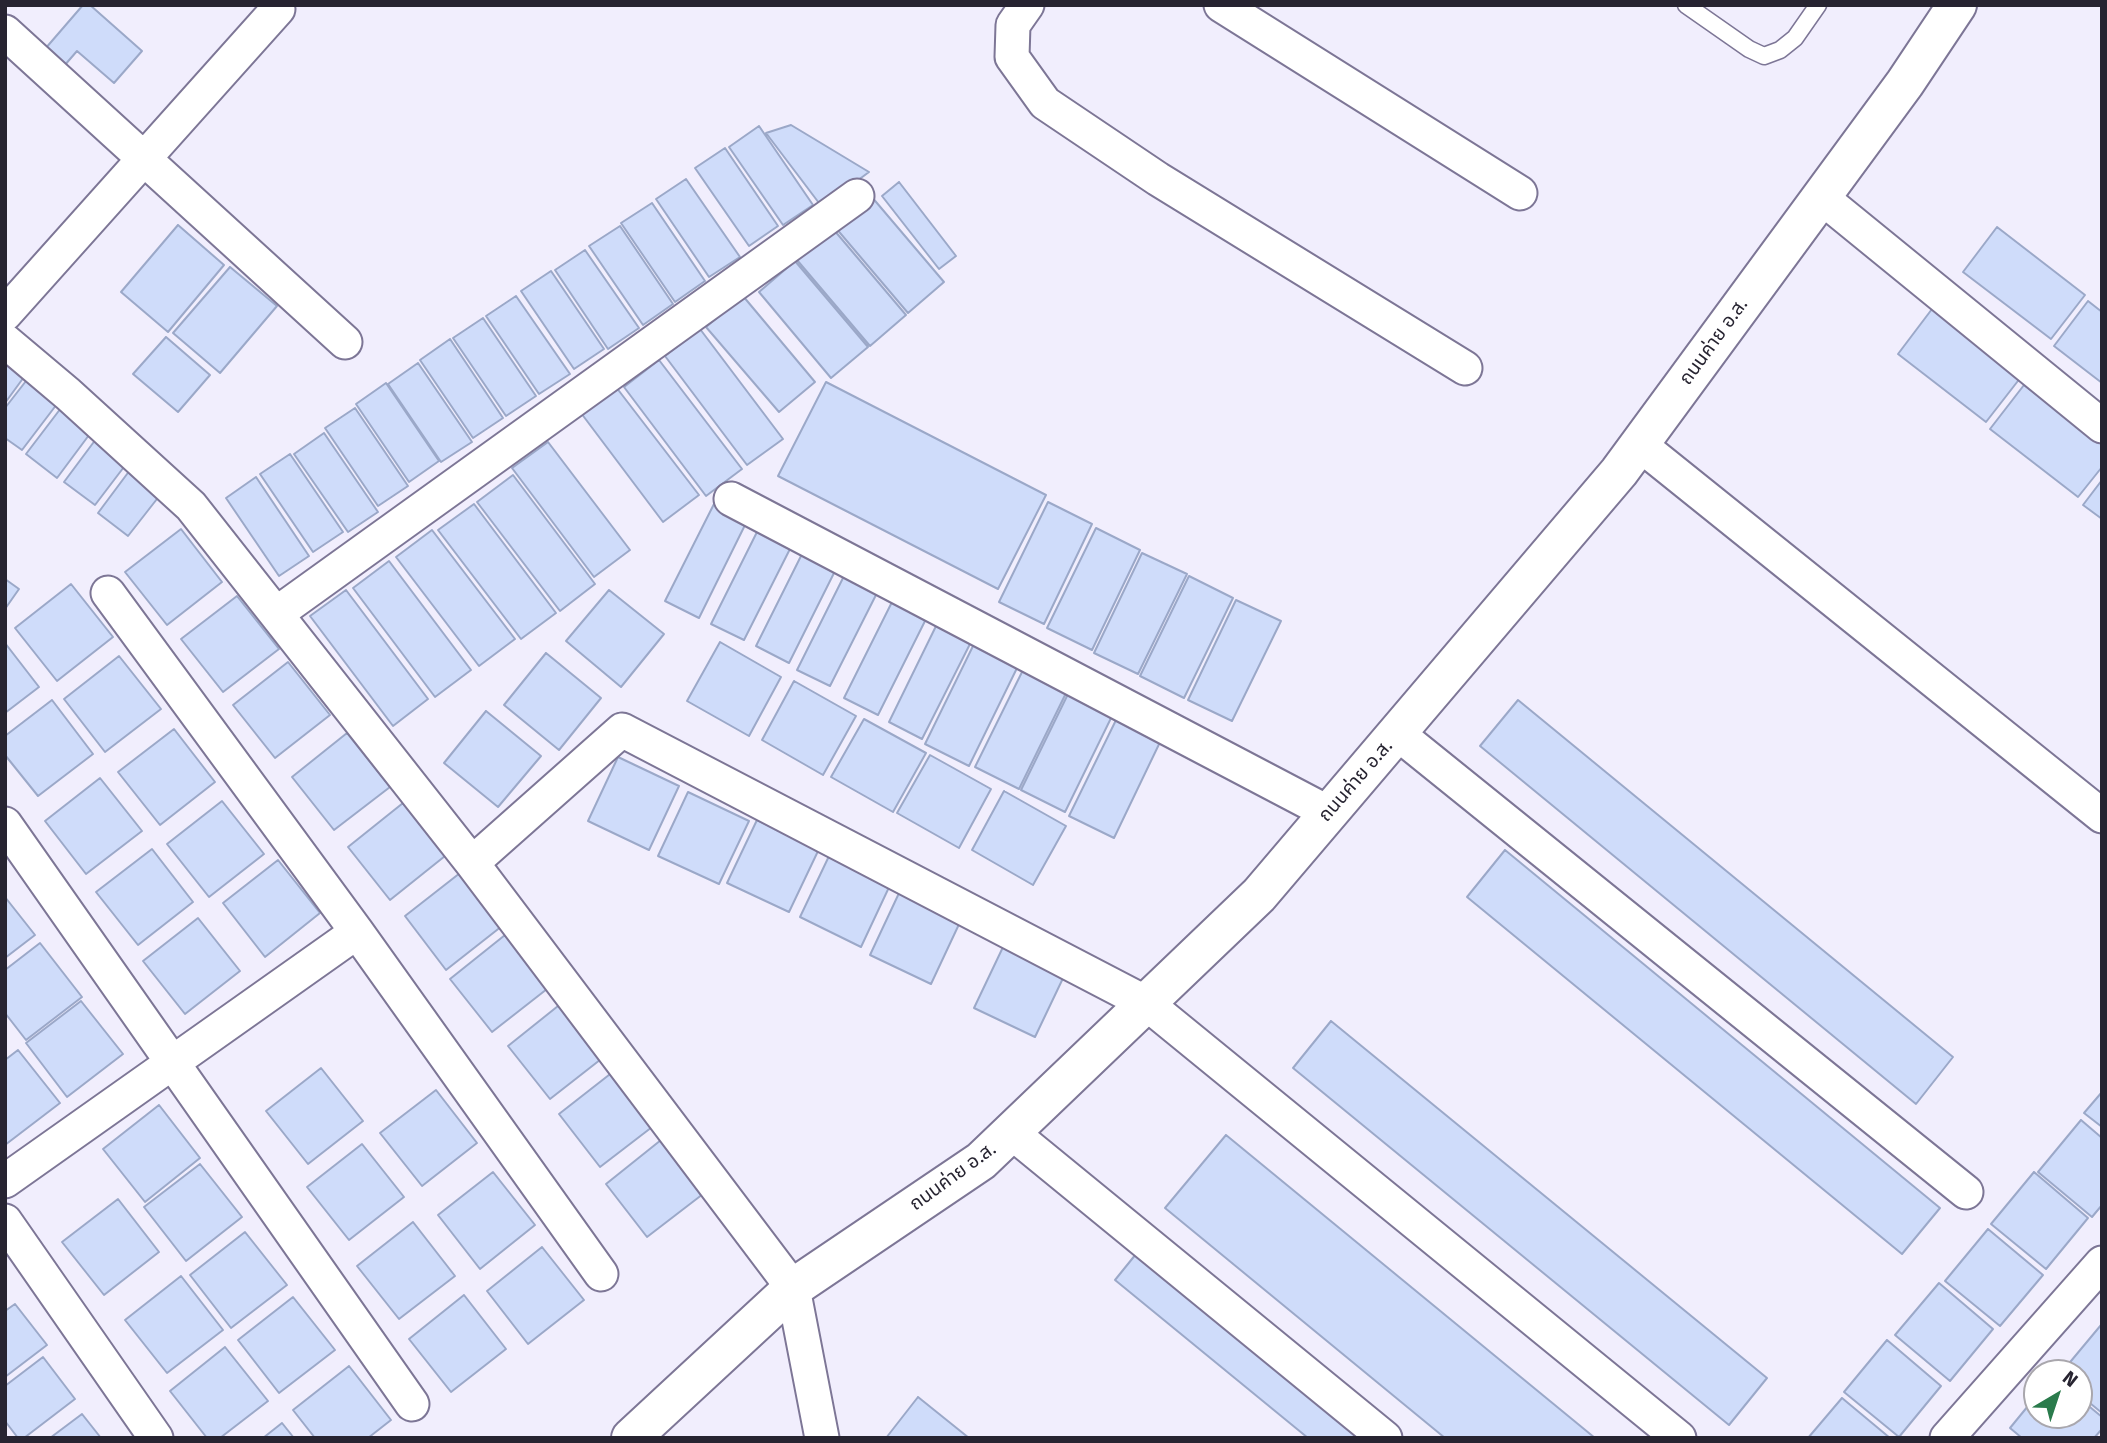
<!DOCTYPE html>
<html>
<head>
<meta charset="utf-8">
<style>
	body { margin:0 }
	#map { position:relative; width:2107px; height:1443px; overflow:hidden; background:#f1eefd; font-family:"Fira Sans",sans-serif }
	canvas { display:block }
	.frame { position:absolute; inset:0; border:7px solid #272431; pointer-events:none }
	.north { position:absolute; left:2023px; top:1359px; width:70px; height:70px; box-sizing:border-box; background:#fff; border:2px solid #a9a7ad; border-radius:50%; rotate:39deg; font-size:19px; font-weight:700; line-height:28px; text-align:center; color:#272431 }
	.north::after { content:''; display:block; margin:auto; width:24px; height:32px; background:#2a7b4c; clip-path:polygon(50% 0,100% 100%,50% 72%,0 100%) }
</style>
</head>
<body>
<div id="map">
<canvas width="2107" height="1443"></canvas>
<div class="frame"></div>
<div class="north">N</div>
</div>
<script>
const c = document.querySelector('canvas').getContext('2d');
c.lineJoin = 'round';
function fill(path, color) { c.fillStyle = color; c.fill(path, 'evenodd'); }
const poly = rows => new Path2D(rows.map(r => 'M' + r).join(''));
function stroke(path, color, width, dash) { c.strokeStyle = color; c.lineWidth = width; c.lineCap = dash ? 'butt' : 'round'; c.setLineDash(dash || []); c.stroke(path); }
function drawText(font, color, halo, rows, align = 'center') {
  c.font = font + ' "Fira Sans","Noto Sans Thai",sans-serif'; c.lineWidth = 5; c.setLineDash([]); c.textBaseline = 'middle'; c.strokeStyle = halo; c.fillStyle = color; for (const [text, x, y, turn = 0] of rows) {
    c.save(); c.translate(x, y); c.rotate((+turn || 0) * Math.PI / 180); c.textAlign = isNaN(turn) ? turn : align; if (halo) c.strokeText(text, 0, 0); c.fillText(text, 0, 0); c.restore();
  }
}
const building = poly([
	[83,5,90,5,142,51,114,83,77,51,64,66,45,49,83,5],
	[791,125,869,172,822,207,766,133,791,125],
	[759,126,813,205,783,225,729,147,759,126],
	[725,148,778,226,749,246,695,168,725,148],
	[686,179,740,257,709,277,656,199,686,179],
	[899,182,956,256,939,269,882,196,899,182],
	[871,196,944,282,908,313,835,227,871,196],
	[652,203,705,281,675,302,621,223,652,203],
	[178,225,224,265,168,332,121,292,178,225],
	[620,226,673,304,643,325,589,246,620,226],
	[1997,227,2085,295,2051,339,1963,272,1997,227],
	[834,230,906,315,870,346,797,260,834,230],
	[585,250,639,328,608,349,555,270,585,250],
	[795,261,868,347,831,378,759,292,795,261],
	[230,267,277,306,220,373,173,333,230,267],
	[551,271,604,349,574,369,521,291,551,271],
	[516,296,570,374,539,394,486,316,516,296],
	[743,296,815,382,779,412,706,327,743,296],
	[2088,301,2102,312,2102,383,2054,346,2088,301],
	[1932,309,2021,377,1986,422,1898,354,1932,309],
	[483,318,536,396,506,416,453,338,483,318],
	[700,329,783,439,747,465,665,356,700,329],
	[166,337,210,375,178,412,133,374,166,337],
	[450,339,503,418,473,438,420,360,450,339],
	[5,347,32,366,5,403,5,347],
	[659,360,742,469,706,496,624,387,659,360],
	[418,363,472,442,441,462,388,384,418,363],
	[26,381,57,404,22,450,5,438,5,408,26,381],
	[826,382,1046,495,998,589,778,476,826,382],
	[386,383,439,461,409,482,356,404,386,383],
	[2024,385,2102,444,2102,467,2078,497,1990,429,2024,385],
	[616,387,699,495,663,522,581,413,616,387],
	[61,408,92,431,57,478,26,454,61,408],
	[355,408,408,486,378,506,325,428,355,408],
	[324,433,378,512,348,532,294,454,324,433],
	[99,435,130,459,95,505,64,482,99,435],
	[548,442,630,550,594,577,512,468,548,442],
	[290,454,343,532,313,552,260,474,290,454],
	[133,466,164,490,128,536,98,513,133,466],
	[513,475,595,584,560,611,477,502,513,475],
	[256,477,309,556,279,576,226,498,256,477],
	[2102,480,2102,519,2083,505,2102,480],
	[715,502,748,519,699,618,665,601,715,502],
	[1048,502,1092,524,1044,624,999,602,1048,502],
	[474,504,556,613,521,639,438,530,474,504],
	[761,524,794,541,744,640,711,624,761,524],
	[1096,528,1140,550,1092,650,1047,628,1096,528],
	[181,529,222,582,167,625,125,572,181,529],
	[432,530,515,639,479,666,396,557,432,530],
	[806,546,839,563,789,663,756,646,806,546],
	[1142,553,1187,574,1138,674,1094,653,1142,553],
	[389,561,471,670,435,697,353,588,389,561],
	[847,570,880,587,830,686,797,670,847,570],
	[1189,576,1233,598,1184,698,1140,676,1189,576],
	[5,579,19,589,5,609,5,579],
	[71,584,113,637,57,681,15,628,71,584],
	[346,590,428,699,393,726,310,616,346,590],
	[609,590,664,634,621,687,566,641,609,590],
	[237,596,279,649,223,692,181,639,237,596],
	[894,598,928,615,878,715,844,698,894,598],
	[1236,600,1281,621,1232,721,1188,700,1236,600],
	[938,622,972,640,922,739,889,722,938,622],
	[720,642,781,677,749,736,687,701,720,642],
	[5,643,39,687,5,713,5,643],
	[974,644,1018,666,969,766,925,744,974,644],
	[546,653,601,698,559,750,504,705,546,653],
	[119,656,161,709,105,752,64,699,119,656],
	[288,662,330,715,275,758,233,705,288,662],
	[1024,668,1068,689,1019,789,975,767,1024,668],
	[794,681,856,716,823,775,762,740,794,681],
	[1070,690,1114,712,1065,812,1021,790,1070,690],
	[52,700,93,754,38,796,5,755,5,736,52,700],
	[1518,700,1953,1057,1916,1104,1480,746,1518,700],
	[486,711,541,756,498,807,444,763,486,711],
	[1118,716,1162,738,1114,838,1069,816,1118,716],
	[864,719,926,753,893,812,831,777,864,719],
	[174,729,215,782,160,825,118,772,174,729],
	[347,733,390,787,334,830,292,777,347,733],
	[930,755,991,789,959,848,897,813,930,755],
	[618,757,679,786,649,850,588,821,618,757],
	[100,778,142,831,86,874,45,821,100,778],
	[1004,791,1066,826,1033,885,972,850,1004,791],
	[688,792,749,821,719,884,658,856,688,792],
	[222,801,264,854,209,897,167,844,222,801],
	[403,803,445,856,390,900,348,847,403,803],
	[757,820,819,849,789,912,727,883,757,820],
	[152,849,193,902,138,945,96,892,152,849],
	[1505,850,1940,1208,1902,1254,1467,897,1505,850],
	[830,854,891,883,861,947,800,917,830,854],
	[278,860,320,913,265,957,223,903,278,860],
	[460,873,502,926,446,970,405,916,460,873],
	[900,891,961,920,931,984,870,955,900,891],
	[5,897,35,935,5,958,5,897],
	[198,918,240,971,185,1014,143,961,198,918],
	[505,935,547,989,492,1032,450,979,505,935],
	[40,943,82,997,26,1040,5,1013,5,970,40,943],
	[1004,945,1065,974,1035,1037,974,1008,1004,945],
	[81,1001,123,1054,67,1097,26,1043,81,1001],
	[563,1002,605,1056,550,1099,508,1046,563,1002],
	[1331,1021,1767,1378,1729,1425,1293,1068,1331,1021],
	[18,1050,60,1103,5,1145,5,1060,18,1050],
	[321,1068,363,1121,308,1164,266,1111,321,1068],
	[614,1071,656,1124,600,1167,559,1114,614,1071],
	[436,1090,477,1143,422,1186,380,1133,436,1090],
	[2102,1092,2102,1127,2084,1113,2102,1092],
	[159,1105,200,1158,145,1202,103,1149,159,1105],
	[2081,1120,2102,1138,2102,1205,2092,1217,2038,1172,2081,1120],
	[1226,1135,1595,1438,1445,1438,1165,1208,1226,1135],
	[661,1140,703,1194,647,1237,606,1184,661,1140],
	[362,1144,404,1197,349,1240,307,1187,362,1144],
	[200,1164,242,1217,186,1261,144,1207,200,1164],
	[493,1172,535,1225,480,1269,438,1215,493,1172],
	[2034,1172,2088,1218,2046,1269,1991,1224,2034,1172],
	[118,1199,159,1252,104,1295,62,1242,118,1199],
	[413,1222,455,1276,399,1319,357,1266,413,1222],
	[1988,1229,2043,1275,2000,1326,1945,1281,1988,1229],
	[245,1232,287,1285,231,1328,190,1275,245,1232],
	[1153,1233,1403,1438,1308,1438,1115,1280,1153,1233],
	[542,1247,584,1300,528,1344,487,1291,542,1247],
	[181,1276,223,1330,167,1373,125,1320,181,1276],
	[1939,1283,1993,1329,1950,1381,1895,1335,1939,1283],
	[464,1295,506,1349,451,1392,409,1339,464,1295],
	[293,1297,335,1350,279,1393,238,1340,293,1297],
	[15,1304,47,1345,5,1377,5,1311,15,1304],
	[2101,1325,2102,1325,2102,1413,2079,1394,2079,1373,2061,1373,2101,1325],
	[1887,1340,1941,1386,1899,1437,1844,1392,1887,1340],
	[225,1347,268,1401,220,1438,207,1438,170,1391,225,1347],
	[43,1357,75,1399,24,1438,18,1438,5,1421,5,1386,43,1357],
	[349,1366,391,1420,368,1438,315,1438,293,1410,349,1366],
	[2037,1395,2037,1415,2079,1415,2079,1398,2102,1417,2102,1429,2094,1438,2022,1438,2010,1428,2037,1395],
	[918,1397,969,1438,886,1438,918,1397],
	[1842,1398,1890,1438,1808,1438,1842,1398],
	[82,1414,101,1438,50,1438,82,1414],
	[282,1423,294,1438,263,1438,282,1423]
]);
fill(building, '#cfdcfa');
stroke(building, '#9ba8c8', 2);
const service = poly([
	[1686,5,1749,49,1764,56,1780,50,1795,38,1818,5]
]);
const minor = poly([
	[1027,5,1013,25,1012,57,1045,103,1158,179,1465,368],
	[1221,5,1520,193],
	[5,32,345,342],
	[1821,197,2102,426],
	[5,314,278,9,274,5],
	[5,341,68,394,191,506,472,863,793,1288,822,1438],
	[1639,444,2102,816],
	[731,499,1329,813],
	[108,593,357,932,601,1274],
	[276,614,857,196],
	[1397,733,1966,1192],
	[5,824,412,1404],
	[472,863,622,730,1146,1003,1679,1438],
	[1011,1132,1385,1438],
	[5,1181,357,932],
	[5,1221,156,1438],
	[1947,1438,2102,1263]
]);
const tertiary = poly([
	[631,1438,793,1288,981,1161,1259,895,1619,472,1905,83,1957,5]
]);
stroke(service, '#7d7696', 19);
stroke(minor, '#7d7696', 37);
stroke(tertiary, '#7d7696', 42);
stroke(service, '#fff', 16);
stroke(minor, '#fff', 33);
stroke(tertiary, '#fff', 38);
drawText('19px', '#272431', '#fff', [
	["ถนนค่าย อ.ส.",1714,342,-54],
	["ถนนค่าย อ.ส.",1356,781,-49],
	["ถนนค่าย อ.ส.",953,1177,-36]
]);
</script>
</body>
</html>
